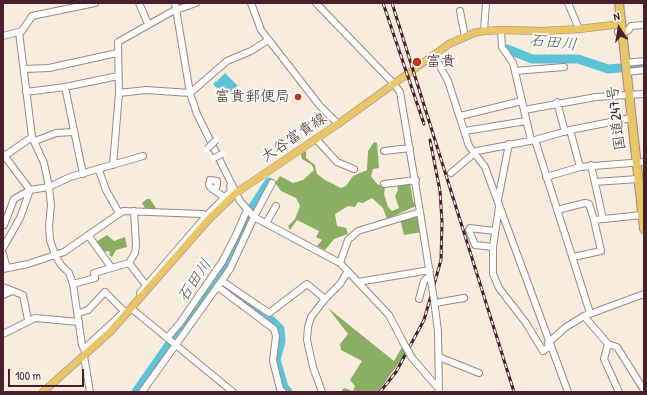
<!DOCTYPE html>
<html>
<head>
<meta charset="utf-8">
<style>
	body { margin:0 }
	#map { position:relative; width:647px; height:395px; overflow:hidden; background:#f8eddd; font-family:"Patrick Hand",sans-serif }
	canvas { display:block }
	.frame { position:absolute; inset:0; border:4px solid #4a1f2b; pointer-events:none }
	.north { position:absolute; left:599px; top:8px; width:40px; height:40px; -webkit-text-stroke:3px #fdfcf7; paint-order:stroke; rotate:348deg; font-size:11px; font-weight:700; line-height:16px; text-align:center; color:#4a1f2b }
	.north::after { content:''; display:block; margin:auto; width:14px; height:18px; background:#4a1f2b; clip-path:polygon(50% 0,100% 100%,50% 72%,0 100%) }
	.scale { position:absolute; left:8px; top:369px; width:76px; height:18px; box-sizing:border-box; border:2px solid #4a1f2b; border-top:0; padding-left:5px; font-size:12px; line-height:14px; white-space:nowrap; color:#4a1f2b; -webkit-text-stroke:3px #fdfcf7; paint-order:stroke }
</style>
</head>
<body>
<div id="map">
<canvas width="647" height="395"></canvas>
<div class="frame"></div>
<div class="north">N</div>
<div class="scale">100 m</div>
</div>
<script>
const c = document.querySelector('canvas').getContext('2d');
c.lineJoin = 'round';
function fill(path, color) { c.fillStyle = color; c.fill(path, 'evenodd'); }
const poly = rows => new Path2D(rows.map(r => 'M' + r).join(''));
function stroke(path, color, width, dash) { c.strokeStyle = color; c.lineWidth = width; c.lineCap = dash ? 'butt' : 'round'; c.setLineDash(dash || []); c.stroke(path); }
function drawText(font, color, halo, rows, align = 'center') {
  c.font = font + ' "Patrick Hand","Klee One",sans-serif'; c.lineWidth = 4; c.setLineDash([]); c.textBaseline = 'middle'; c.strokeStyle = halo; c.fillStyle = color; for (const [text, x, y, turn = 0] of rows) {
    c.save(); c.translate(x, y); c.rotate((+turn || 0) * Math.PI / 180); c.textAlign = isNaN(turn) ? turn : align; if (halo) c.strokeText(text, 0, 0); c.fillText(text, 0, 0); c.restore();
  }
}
fill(poly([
	[374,142,377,143,379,168,373,169,371,176,377,184,385,187,384,194,388,207,392,211,399,208,395,196,398,190,397,184,410,183,413,201,416,206,387,219,383,208,372,198,363,203,358,202,355,207,348,206,335,214,337,226,346,228,348,234,334,239,325,250,317,246,322,240,316,237,319,231,297,220,290,230,288,226,295,219,300,206,296,198,281,191,275,183,280,176,293,183,303,180,314,170,312,165,302,159,301,154,306,151,306,158,315,165,317,174,325,180,341,188,346,186,353,176,367,170,368,151],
	[147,199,150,199,156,208,155,211,146,210,142,203],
	[419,214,422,232,404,235,400,219],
	[107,235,114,241,125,237,127,247,116,250,112,257,109,255,110,252,108,251,103,252,96,242],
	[328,308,394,361,402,347,406,353,378,392,341,392,344,388,353,391,355,386,350,380,362,361,341,350,340,344,348,334]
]), '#8aaf63');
fill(poly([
	[225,73,238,86,230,93,223,86,219,90,213,84,216,81,219,83,217,81]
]), '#5cc3d9');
stroke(poly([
	[507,49,532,59,578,59,608,69,620,68],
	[632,66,644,65],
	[222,286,269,318,280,329,281,341,276,360,284,387,288,392],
	[136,392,214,280,232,252,252,208,269,182]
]), '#5cc3d9', 9);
const minor = poly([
	[139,3,148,24],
	[175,3,190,93,197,114,240,201,254,217,340,263,389,315,403,342],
	[251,3,261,30,320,106,338,124],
	[316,3,394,84,400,92,420,212,358,231,348,240,340,263],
	[568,3,579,29],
	[460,11,465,37],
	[501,30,502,47,513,63,531,140],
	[484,31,486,3],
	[19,32,32,137,44,163,49,187,51,205,49,226,50,240,55,255,61,265,69,273,73,284,82,345,86,353],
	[618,32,628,31,631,26,644,25],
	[3,36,22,31,32,16,95,3],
	[434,55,448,81,469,146,485,167,568,392],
	[625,63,644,61],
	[24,69,49,68,117,53],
	[515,71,564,67],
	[626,72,644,70],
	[65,87,83,174],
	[26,92,65,87,118,76],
	[119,93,146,90,190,93,227,61,251,51,268,40],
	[557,102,565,132],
	[524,110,596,97,644,94],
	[460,116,522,101],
	[570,130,580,167],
	[465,131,526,121],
	[316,139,337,162,354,169],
	[535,140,590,313],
	[35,141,56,133,74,132],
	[384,151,410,148],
	[3,154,30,190,20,218,3,248],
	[3,157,32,137],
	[113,165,119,93,118,42,173,11,196,3],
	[591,165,603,219],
	[99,170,106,190,119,213],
	[451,173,477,151,535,140,570,130,631,118],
	[546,177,580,167,644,162],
	[595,182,638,179],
	[384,184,416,180],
	[215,190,217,185,217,181,210,180,209,185,211,188,227,199],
	[498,200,509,144],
	[499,207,493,247,493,274,499,288,526,323,543,351,550,346],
	[557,210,585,203,589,204,594,220,642,215],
	[420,212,431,281],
	[266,223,276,206],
	[4,225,14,199,30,190,49,187,70,177,143,156],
	[88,235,111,267],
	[493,247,475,245,469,230,470,228,495,231],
	[3,254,7,268],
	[573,257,601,251,594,220],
	[129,263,148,288],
	[3,269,28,264,64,252,123,211,203,214,208,218],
	[222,281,269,313,307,284,325,299],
	[358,282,430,270],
	[73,284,95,278,94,273,129,263,135,253,136,245,134,211],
	[3,287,23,295,28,320],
	[218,287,274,329,276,336,273,361,280,389,283,392],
	[140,293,206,216,231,191,230,186,232,184],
	[3,295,12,291],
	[419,299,424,281,430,275],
	[434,300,438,331,439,392],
	[435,303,464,298],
	[132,309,233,392],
	[79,313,88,310,105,292,124,311],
	[584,316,608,344,604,359,619,392],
	[3,334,35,318,79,322],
	[168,337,180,323,222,262,236,235,247,210],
	[548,343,566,327,584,316,644,294],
	[608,344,617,347,644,390],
	[84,349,125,311],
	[84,356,90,392],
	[439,357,479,373],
	[412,358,438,388],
	[142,392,230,269,254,217,272,183],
	[322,392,313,367,307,340,308,327,311,317,325,299,340,284,348,271]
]);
const major = poly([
	[43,392,110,332,209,219,236,193,338,124,449,44,474,33,484,31,501,30,543,31,579,29,621,24]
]);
const highway = poly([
	[619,3,644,229]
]);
stroke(minor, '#a18684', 8);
stroke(major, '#a18684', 8);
stroke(highway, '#a18684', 10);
stroke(minor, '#fff', 6);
stroke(major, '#ebc669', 7);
stroke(highway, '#ebc669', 8);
const rail = poly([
	[383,3,424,124],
	[392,3,514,392],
	[380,392,396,372,424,320,441,260,442,222,440,191,430,140]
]);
stroke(rail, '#4a1f2b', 3);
stroke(rail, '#fdfcf7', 1.5, [4.5]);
const minorBridge = poly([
	[207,149,216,140],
	[214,158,222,154],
	[431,281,434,300],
	[403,342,412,358]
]);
stroke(minorBridge, '#a18684', 8, []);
stroke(minorBridge, '#fff', 6);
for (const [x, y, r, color] of [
	[417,62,5,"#c8321e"],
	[298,97,4,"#c8321e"]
]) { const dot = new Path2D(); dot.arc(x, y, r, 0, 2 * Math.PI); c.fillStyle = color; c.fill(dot); stroke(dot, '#fdfcf7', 1.5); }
drawText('15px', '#4a1f2b', '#fdfcf7', [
	["富貴",426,62],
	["富貴郵便局",290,97,"right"]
], 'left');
drawText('15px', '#4a1f2b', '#fdfcf7', [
	["国道247号",617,118,-97],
	["大谷富貴線",294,138,-34]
]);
drawText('italic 16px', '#505868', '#fdfcf7', [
	["石田川",553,43,6],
	["石田川",195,281,-56]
]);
</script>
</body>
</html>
